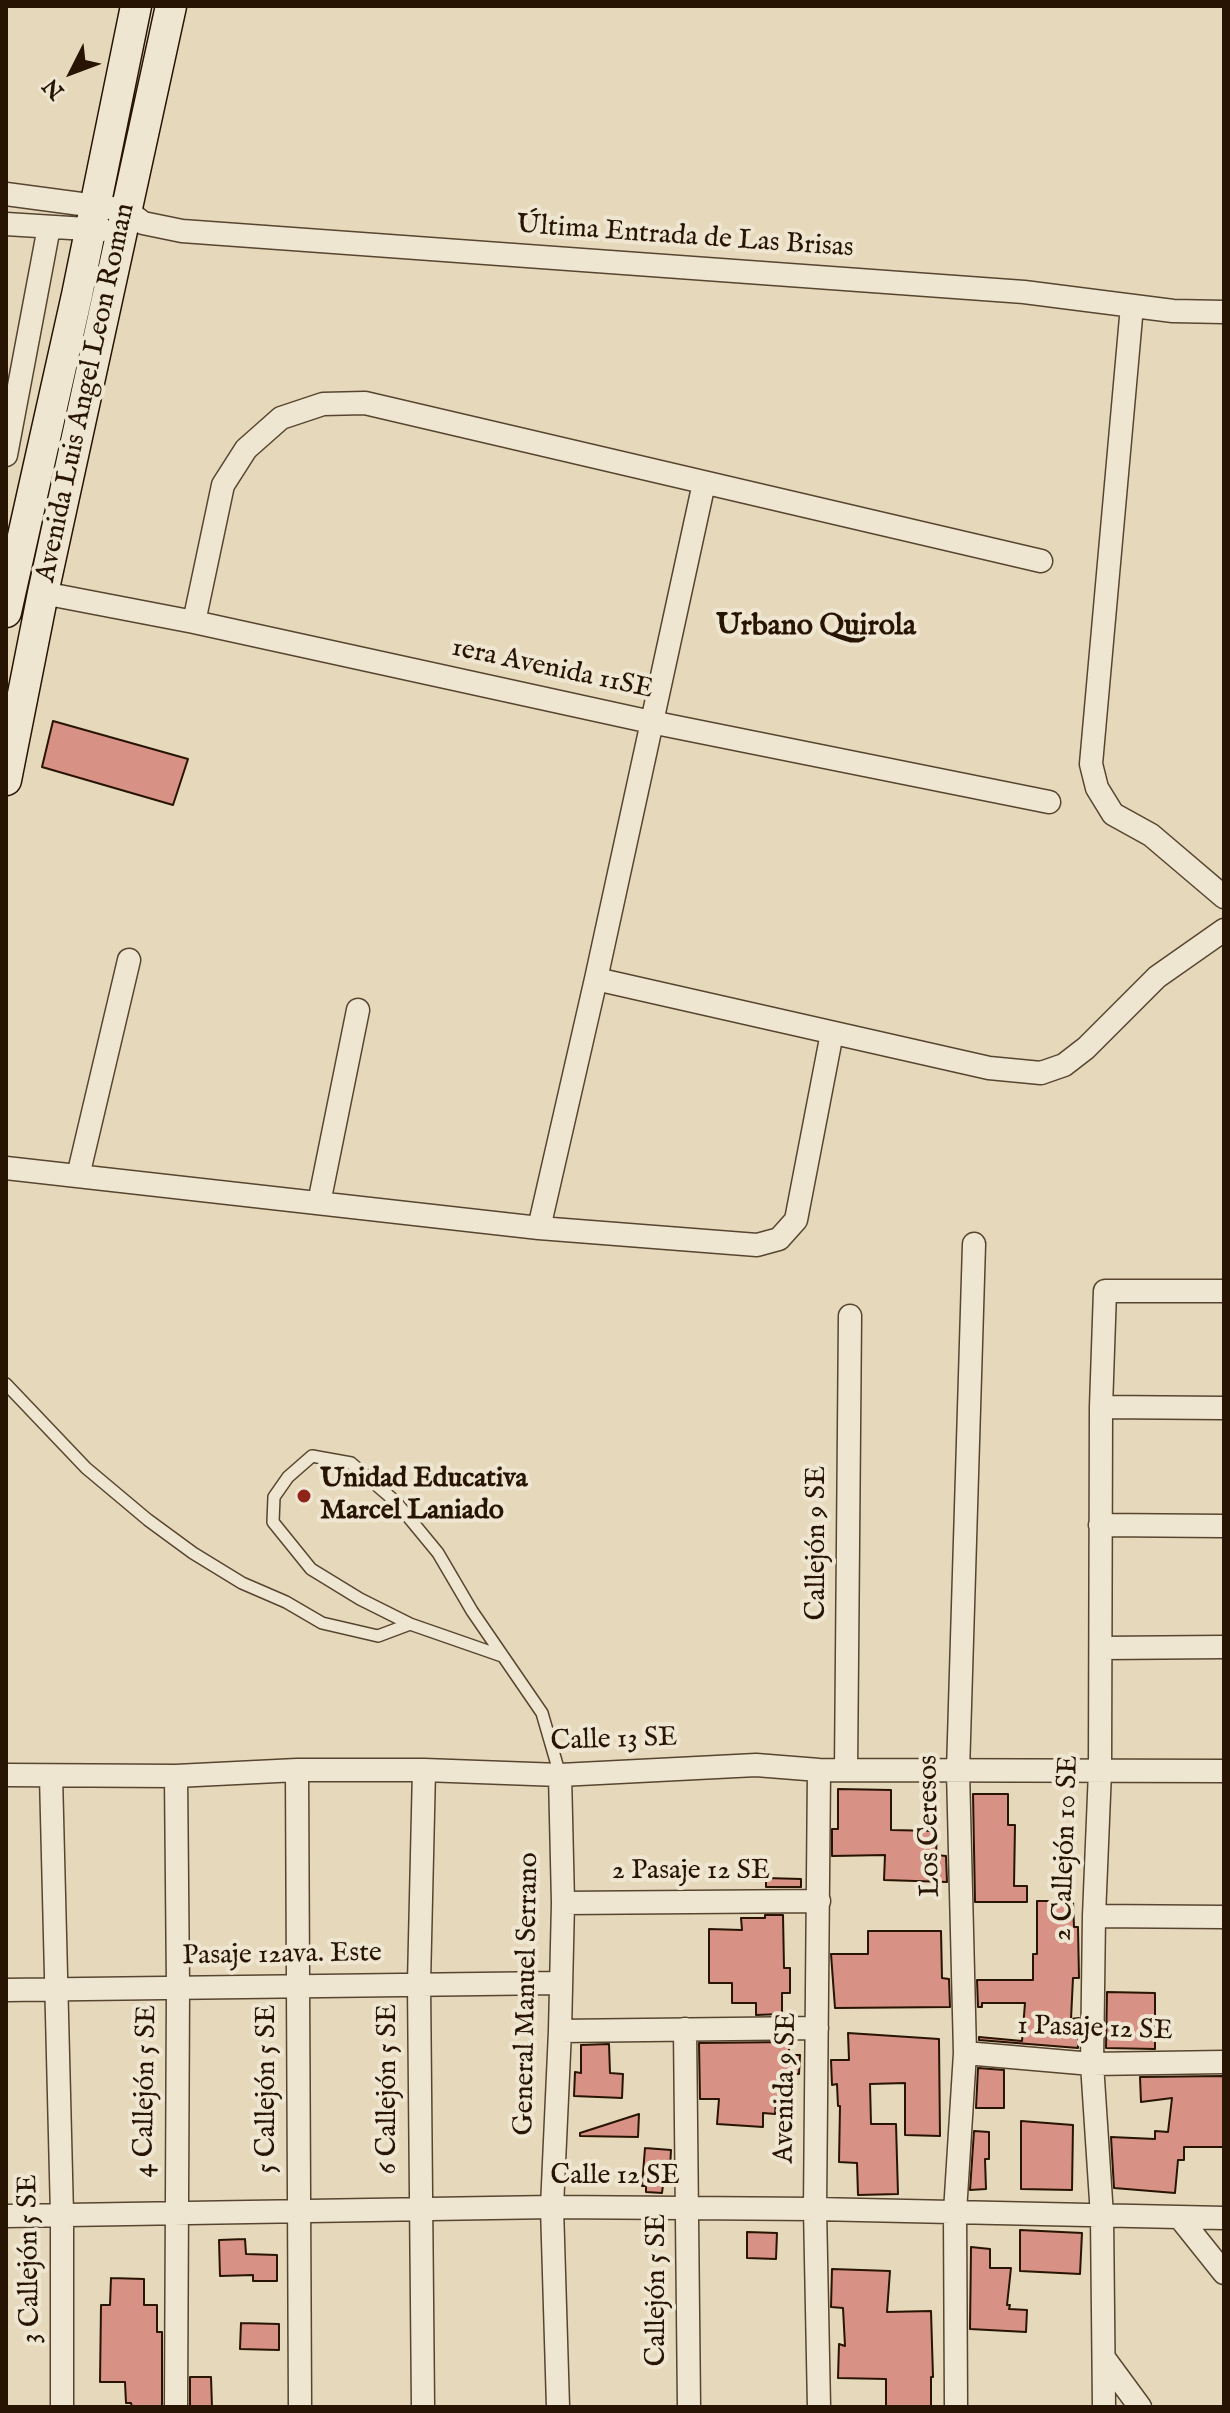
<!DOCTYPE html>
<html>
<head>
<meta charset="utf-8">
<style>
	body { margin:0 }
	#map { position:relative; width:1230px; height:2413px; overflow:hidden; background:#e6d8ba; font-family:"IM FELL English",serif }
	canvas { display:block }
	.frame { position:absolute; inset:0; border:8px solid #271402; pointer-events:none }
	.north { position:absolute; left:32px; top:32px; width:80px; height:80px; -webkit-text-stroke:6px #efe6d2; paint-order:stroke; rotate:228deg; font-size:22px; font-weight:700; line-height:32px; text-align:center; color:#271402 }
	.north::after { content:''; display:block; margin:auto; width:28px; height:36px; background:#271402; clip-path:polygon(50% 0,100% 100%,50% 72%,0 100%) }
</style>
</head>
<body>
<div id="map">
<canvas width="1230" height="2413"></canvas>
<div class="frame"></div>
<div class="north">N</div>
</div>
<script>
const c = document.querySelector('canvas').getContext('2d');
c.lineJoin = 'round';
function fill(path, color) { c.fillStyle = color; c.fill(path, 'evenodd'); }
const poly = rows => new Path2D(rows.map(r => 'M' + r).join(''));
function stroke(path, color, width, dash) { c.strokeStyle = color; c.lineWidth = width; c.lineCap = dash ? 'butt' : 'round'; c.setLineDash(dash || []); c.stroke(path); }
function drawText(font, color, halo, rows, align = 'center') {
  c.font = font + ' "IM FELL English",serif'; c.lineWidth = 8; c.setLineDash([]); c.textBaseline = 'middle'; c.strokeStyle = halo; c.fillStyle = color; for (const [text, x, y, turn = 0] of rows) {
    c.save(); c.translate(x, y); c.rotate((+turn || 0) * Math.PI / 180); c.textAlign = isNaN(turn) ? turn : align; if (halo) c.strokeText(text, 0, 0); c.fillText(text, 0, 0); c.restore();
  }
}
const building = poly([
	[53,721,188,759,173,805,42,767,53,721],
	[838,1789,891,1790,891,1830,937,1831,936,1855,946,1856,947,1882,884,1880,885,1855,832,1856,832,1829,838,1829,838,1789],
	[973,1794,1008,1794,1008,1825,1015,1825,1014,1886,1027,1886,1027,1902,975,1902,973,1794],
	[766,1878,801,1879,801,1887,766,1887,766,1878],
	[1037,1901,1073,1901,1074,1927,1078,1927,1079,1978,1073,1978,1071,2019,1079,2018,1078,2048,979,2040,979,2037,1022,2041,1025,2003,982,2003,982,2007,978,2007,977,1980,1033,1980,1033,1954,1037,1954,1037,1901],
	[765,1915,783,1915,784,1968,790,1968,790,1993,782,1993,782,2014,756,2015,756,2003,732,2003,732,1983,709,1983,709,1929,742,1930,741,1918,765,1918,765,1915],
	[868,1931,941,1931,942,1978,949,1979,950,2007,835,2008,831,1954,868,1954,868,1931],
	[1107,1992,1155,1993,1155,2049,1106,2048,1107,1992],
	[848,2033,939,2039,940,2136,905,2135,905,2083,870,2084,871,2124,896,2124,898,2194,858,2195,857,2163,839,2162,840,2106,838,2106,837,2084,832,2085,831,2060,849,2060,848,2033],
	[789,2042,789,2055,800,2055,799,2074,786,2073,784,2101,776,2101,775,2114,763,2113,763,2127,717,2124,719,2099,700,2099,699,2043,789,2042],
	[609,2044,610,2073,623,2074,622,2098,574,2096,575,2072,581,2073,581,2045,609,2044],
	[978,2068,1004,2070,1004,2108,976,2108,978,2068],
	[1224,2076,1224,2147,1184,2147,1184,2160,1178,2160,1175,2193,1114,2188,1111,2137,1155,2139,1155,2131,1168,2132,1172,2098,1141,2102,1140,2077,1224,2076],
	[639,2114,638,2137,580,2136,580,2133,639,2114],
	[1021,2121,1073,2125,1072,2190,1021,2189,1021,2121],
	[974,2131,989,2132,989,2159,985,2159,986,2189,970,2190,974,2131],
	[645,2148,671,2150,669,2186,663,2185,662,2193,646,2192,646,2186,642,2186,645,2148],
	[1020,2230,1082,2233,1080,2274,1020,2271,1020,2230],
	[747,2232,777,2233,776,2259,747,2258,747,2232],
	[245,2239,246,2254,277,2255,277,2281,253,2281,253,2275,220,2276,219,2240,245,2239],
	[971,2247,990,2249,990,2268,1011,2268,1007,2305,1010,2305,1009,2309,1027,2310,1026,2332,970,2329,971,2247],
	[832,2269,890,2271,887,2312,931,2311,933,2377,931,2377,931,2407,886,2406,886,2379,838,2378,839,2344,845,2346,843,2308,831,2307,832,2269],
	[111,2278,144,2279,144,2305,157,2305,157,2332,162,2332,162,2407,132,2407,131,2403,126,2403,125,2382,100,2382,101,2305,110,2305,111,2278],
	[241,2323,279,2324,279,2350,240,2349,241,2323],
	[190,2377,211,2377,212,2407,190,2407,190,2377]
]);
fill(building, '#d89185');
stroke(building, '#271402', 2);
const lane = poly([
	[6,1384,86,1468,148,1520,193,1553,242,1583,286,1602,322,1623,378,1636,410,1624,502,1656],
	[410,1624,360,1599,311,1569,273,1522,274,1497,288,1477,312,1456,351,1463,396,1502,438,1553,472,1611,542,1713,560,1775]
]);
const street = poly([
	[6,194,126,210,143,223,182,231,1024,292,1173,311,1224,312],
	[6,224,103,230],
	[1132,306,1091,764,1097,788,1113,814,1151,835,1224,897],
	[6,455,49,227],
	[43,593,194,622,651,722,1049,802],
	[194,622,223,485,246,449,281,418,323,404,365,403,1041,561],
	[596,979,989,1068,1041,1073,1064,1065,1086,1048,1157,977,1224,930],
	[6,1168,539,1228,757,1245,779,1239,796,1220,832,1033],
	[78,1176,129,960],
	[319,1203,358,1010],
	[539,1228,596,979,704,483],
	[1101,1407,1224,1408],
	[1100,1525,1224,1526],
	[1101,1648,1224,1647],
	[297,1770,300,2407],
	[846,1770,850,1316],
	[6,1775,176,1776,297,1770,424,1770,560,1775,756,1765,819,1770,1224,1771],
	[51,1776,62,2215,62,2407],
	[176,1776,178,1988,176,2407],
	[563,1903,819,1901],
	[1094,1916,1224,1917],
	[6,1990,559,1983],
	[685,2029,689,2407],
	[560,2031,817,2028],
	[965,2053,1092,2064,1224,2062],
	[6,2216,552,2207,815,2209,1224,2218],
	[1180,2218,1224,2273],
	[1104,2358,1140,2407],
	[423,2407,419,1983,424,1770],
	[558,2407,552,2207,560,2031,563,1903,560,1775],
	[819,2407,815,2209,819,1770],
	[956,2407,955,2212,965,2053,958,1771,974,1244],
	[1104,2407,1102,2216,1092,2064,1094,1916,1100,1771,1101,1407,1105,1291,1224,1291]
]);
const secondary = poly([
	[6,612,77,295,136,6],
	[6,780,43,593,171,6]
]);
stroke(lane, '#574530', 14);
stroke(street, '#574530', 25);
stroke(secondary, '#271402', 33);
stroke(lane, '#efe6d2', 11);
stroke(street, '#efe6d2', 22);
stroke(secondary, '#efe6d2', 30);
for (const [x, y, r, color] of [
	[304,1496,8,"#8f2418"]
]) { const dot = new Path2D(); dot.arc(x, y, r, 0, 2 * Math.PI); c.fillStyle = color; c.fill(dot); stroke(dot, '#efe6d2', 3); }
drawText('28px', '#271402', '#efe6d2', [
	["Última Entrada de Las Brisas",685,238,4],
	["Avenida Luis Angel Leon Roman",87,393,-78],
	["1era Avenida 11SE",552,670,12],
	["Callejón 9 SE",818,1543,-90],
	["Calle 13 SE",614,1741,-2],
	["Los Ceresos",931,1826,-91],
	["2 Callejón 10 SE",1067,1848,-88],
	["2 Pasaje 12 SE",691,1872],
	["Pasaje 12ava. Este",282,1956,-1],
	["General Manuel Serrano",528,1994,-89],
	["1 Pasaje 12 SE",1095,2030,2],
	["Avenida 9 SE",787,2088,-89],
	["5 Callejón 5 SE",268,2089,-90],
	["6 Callejón 5 SE",389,2089,-90],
	["4 Callejón 5 SE",147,2091,-89],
	["Calle 12 SE",615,2177],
	["3 Callejón 5 SE",31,2259,-91],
	["Callejón 5 SE",658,2290,-90]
]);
drawText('bold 28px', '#271402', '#efe6d2', [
	["Unidad Educativa",320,1480],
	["Marcel Laniado",320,1512]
], 'left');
drawText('bold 30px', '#271402', '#efe6d2', [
	["Urbano Quirola",816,628]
]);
</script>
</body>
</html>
